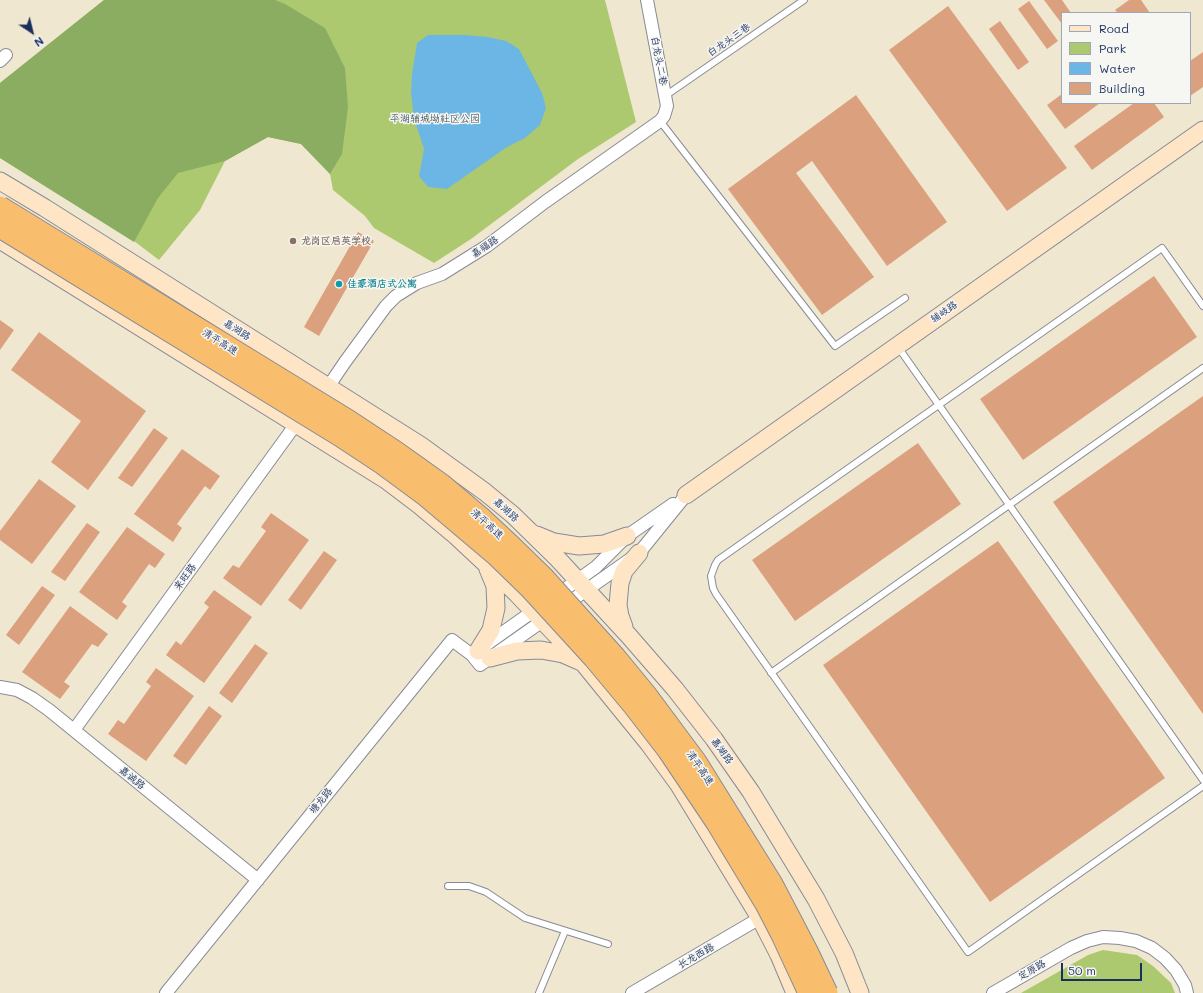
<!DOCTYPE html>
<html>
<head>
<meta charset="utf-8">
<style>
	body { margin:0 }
	#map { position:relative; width:1203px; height:993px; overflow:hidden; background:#f0e7d0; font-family:Mali,sans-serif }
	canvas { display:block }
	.legend { position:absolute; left:1061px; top:12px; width:130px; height:92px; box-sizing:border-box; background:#f6f6f2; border:1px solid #9ea6b7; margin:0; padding:5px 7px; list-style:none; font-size:12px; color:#1b2f5e }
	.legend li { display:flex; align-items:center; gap:8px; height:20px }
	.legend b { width:20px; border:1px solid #9ea6b7 }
	.north { position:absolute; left:12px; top:12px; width:40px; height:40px; -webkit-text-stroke:3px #f6f6f2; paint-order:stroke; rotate:145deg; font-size:11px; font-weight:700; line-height:16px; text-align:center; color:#1b2f5e }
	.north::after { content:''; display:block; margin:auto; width:14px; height:18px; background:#1b2f5e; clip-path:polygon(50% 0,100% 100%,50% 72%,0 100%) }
	.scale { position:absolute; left:1061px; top:963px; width:81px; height:18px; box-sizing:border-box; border:2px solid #1b2f5e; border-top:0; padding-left:5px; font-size:12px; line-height:14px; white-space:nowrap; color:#1b2f5e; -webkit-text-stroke:3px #f6f6f2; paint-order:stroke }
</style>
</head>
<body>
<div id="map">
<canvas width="1203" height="993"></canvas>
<ul class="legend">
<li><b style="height:5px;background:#fde5c5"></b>Road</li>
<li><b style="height:11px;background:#adc970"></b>Park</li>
<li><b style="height:11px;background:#6cb6e5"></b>Water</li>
<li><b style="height:11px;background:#dba07e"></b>Building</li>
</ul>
<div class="north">N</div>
<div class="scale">50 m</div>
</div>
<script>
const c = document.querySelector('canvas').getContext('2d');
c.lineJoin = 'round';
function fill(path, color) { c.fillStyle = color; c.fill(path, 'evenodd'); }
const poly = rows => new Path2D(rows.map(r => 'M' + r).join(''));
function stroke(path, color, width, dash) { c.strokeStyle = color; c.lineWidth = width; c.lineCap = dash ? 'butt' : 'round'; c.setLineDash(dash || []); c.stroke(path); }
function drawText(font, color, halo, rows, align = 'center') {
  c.font = font + ' Mali,"LXGW WenKai TC",sans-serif'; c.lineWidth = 3; c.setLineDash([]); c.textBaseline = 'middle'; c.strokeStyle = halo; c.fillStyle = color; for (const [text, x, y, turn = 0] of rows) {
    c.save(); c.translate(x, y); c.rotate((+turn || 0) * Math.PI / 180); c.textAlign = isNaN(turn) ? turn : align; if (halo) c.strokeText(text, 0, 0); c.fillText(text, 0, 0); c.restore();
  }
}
fill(poly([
	[104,0,605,0,636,122,578,159,471,239,434,263,374,228,365,216,333,190,330,174,301,144,268,137,225,161,200,210,159,260,134,241,0,158,0,83],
	[1103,950,1137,955,1153,966,1171,983,1175,993,1021,993,1088,955]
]), '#adc970');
fill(poly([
	[104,0,275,0,285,4,325,28,345,68,348,107,342,154,330,174,301,144,268,137,225,161,178,173,158,198,134,242,0,158,0,83]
]), '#8aad62');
fill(poly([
	[428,35,464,35,488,37,506,41,519,49,542,93,546,108,540,125,525,138,507,147,447,189,428,187,419,176,424,149,414,118,411,93,412,74,417,43]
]), '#6cb6e5');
fill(poly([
	[1044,0,1062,0,1071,13,1062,13,1062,24],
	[1129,0,1141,0,1150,13,1118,13,1115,10],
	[1029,1,1058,41,1047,49,1018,9],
	[948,6,1067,168,1007,211,889,50],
	[1000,21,1029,62,1018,70,989,29],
	[1203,52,1203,87,1190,96,1190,61],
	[1062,94,1062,103,1100,103,1065,129,1047,105],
	[856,95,947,222,887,266,812,161,796,173,874,277,822,315,728,189],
	[1134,103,1154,103,1164,117,1092,170,1074,146],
	[358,232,374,241,319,336,304,327],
	[1154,276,1197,337,1023,460,980,399],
	[0,320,14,330,0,350],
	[39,332,146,411,88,490,51,462,81,421,11,370],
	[1203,396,1203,714,1053,502],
	[154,428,168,438,132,487,118,478],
	[918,443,961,504,795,621,752,560],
	[182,449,220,476,210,490,205,486,177,524,182,528,173,542,134,514],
	[39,479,76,506,32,564,0,540,0,531],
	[271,513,309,540,261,606,223,578,233,565,239,568,266,531,261,527],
	[87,523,100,532,65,581,51,572],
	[127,527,165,554,155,568,149,564,122,602,127,606,117,620,79,592],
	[998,541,1165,778,990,902,823,665],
	[324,551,337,560,301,610,288,600],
	[42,586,55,595,19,645,6,635],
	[214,590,252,617,204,683,166,655,176,641,181,645,209,607,204,603],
	[70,606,108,634,98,647,92,644,64,682,70,686,60,699,22,672],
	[255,644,268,653,232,703,219,693],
	[156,668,194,696,146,761,108,734,118,720,124,724,151,686,146,682],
	[209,706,222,716,186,765,173,756]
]), '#dba07e');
const lane = poly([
	[665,96,804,0],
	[660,121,835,346,905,298],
	[1203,306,1162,248,718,560,715,565,711,576,713,588,716,594,968,952,1203,786],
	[898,347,1203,780],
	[771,673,1203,368],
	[448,886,469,886,486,892,525,918,608,944],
	[539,993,565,931]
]);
const street = poly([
	[0,61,6,55],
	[328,387,345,362,386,306,396,296,417,283,442,274,487,246,545,202,660,121,664,116,667,106,647,0],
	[554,597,596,567,627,536,673,504],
	[484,646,539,607],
	[0,687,17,690,32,698,49,710,258,880],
	[74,730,296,424],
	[166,993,452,640,472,655,480,665,639,553,686,495],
	[632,993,760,918],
	[993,993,1071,948,1087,941,1103,937,1120,938,1136,941,1152,948,1165,958,1176,970,1185,985,1187,993]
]);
const secondary = poly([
	[0,181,45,208,420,445,485,492,513,515,558,559,629,636,675,689,714,739,751,792,816,899,844,953,860,993],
	[0,240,386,480,419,505,456,536,486,564,517,594,584,664,649,744,679,785,760,918,779,955,795,993],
	[686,495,1203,130],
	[537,535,554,542,579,546,604,544,627,536],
	[624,627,620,616,618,605,620,583,624,571,639,553],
	[478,651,491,630,496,608,495,586,488,569],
	[490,658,517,651,541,650,563,654,579,661]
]);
stroke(lane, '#868b97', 8);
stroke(street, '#868b97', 14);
stroke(secondary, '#868b97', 19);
stroke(lane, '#fff', 6);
stroke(street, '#fff', 12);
stroke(secondary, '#fde5c5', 17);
const highwayBridge = poly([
	[0,207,349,421,396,452,441,484,480,517,510,545,543,577,615,657,647,696,696,762,772,884,807,951,827,993],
	[0,227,339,435,383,464,425,495,496,555,530,588,594,658,634,706,668,750,717,823,766,904,782,935,809,993]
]);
stroke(highwayBridge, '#868b97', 23, []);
stroke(highwayBridge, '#f9be6d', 21);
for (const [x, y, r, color] of [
	[293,241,4,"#8d6e63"],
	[339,284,4,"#0f9aa8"]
]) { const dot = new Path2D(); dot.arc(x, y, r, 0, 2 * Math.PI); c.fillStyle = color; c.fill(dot); stroke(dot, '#f6f6f2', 1.5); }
drawText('10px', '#1b2f5e', '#f6f6f2', [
	["白龙头三巷",729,40,-35],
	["白龙头二巷",659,61,79],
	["嘉福路",485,247,-34],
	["辅岐路",944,312,-35],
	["嘉湖路",237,330,32],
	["清平高速",220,342,32],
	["嘉湖路",506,510,42],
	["清平高速",487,524,42],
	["来旺路",185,577,-54],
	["嘉湖路",722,751,54],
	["清平高速",700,768,56],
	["嘉诚路",132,778,39],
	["塘龙路",321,801,-51],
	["长龙西路",696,956,-30],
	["定原路",1032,970,-30]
]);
drawText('10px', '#405662', '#f6f6f2', [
	["平湖辅城坳社区公园",435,119]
]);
drawText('bold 10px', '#785e54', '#f6f6f2', [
	["龙岗区启英学校",301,241]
], 'left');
drawText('bold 10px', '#0d838f', '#f6f6f2', [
	["佳豪酒店式公寓",347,284]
], 'left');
</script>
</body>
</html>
